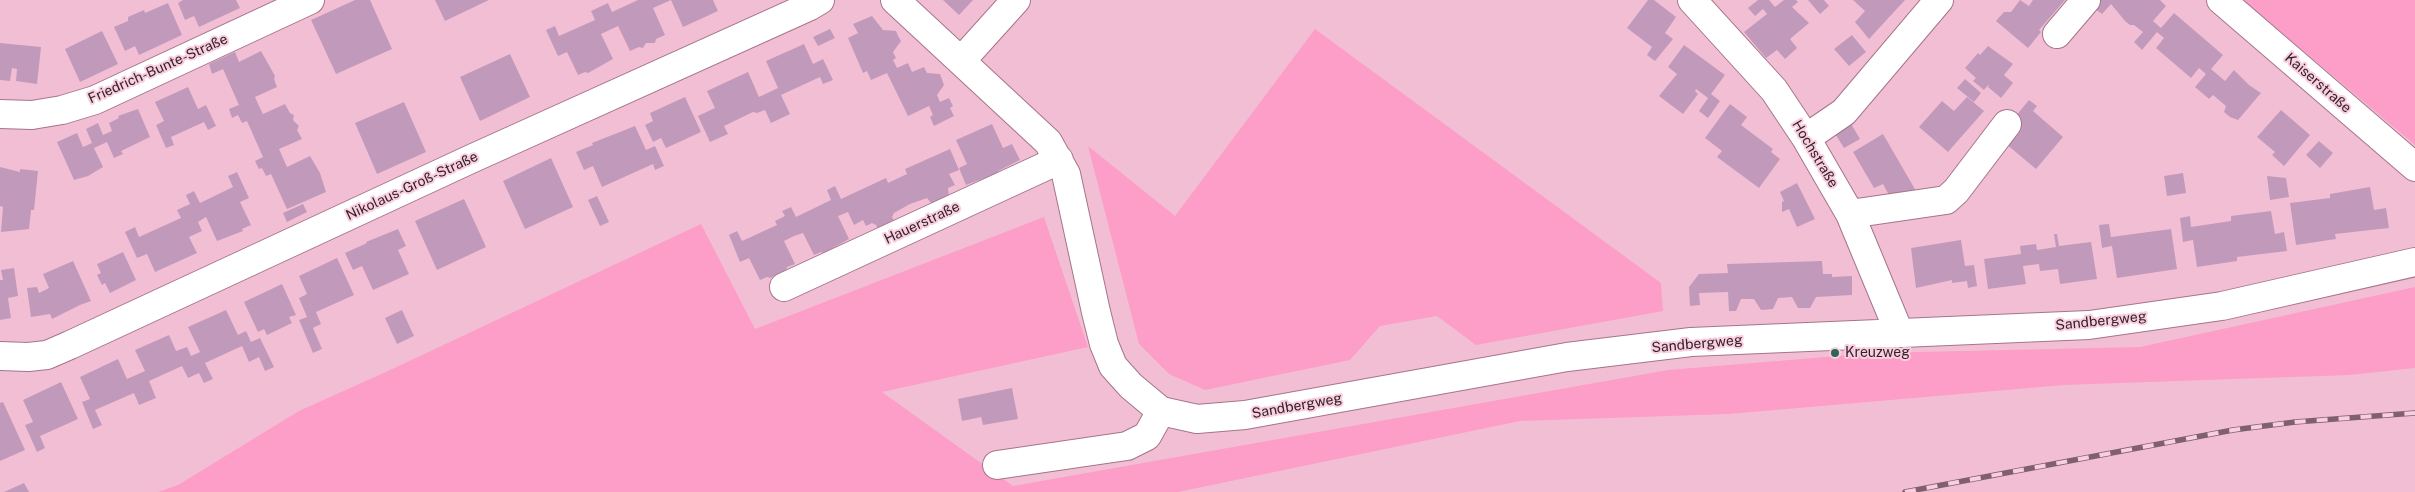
<!DOCTYPE html>
<html>
<head>
<meta charset="utf-8">
<style>
	body { margin:0 }
	canvas { display:block; background:#f2bed4 }
</style>
</head>
<body>
<canvas width="2415" height="492"></canvas>
<script>
const c = document.querySelector('canvas').getContext('2d');
c.lineJoin = 'round';
function fill(path, color) { c.fillStyle = color; c.fill(path, 'evenodd'); }
const poly = rows => new Path2D(rows.map(r => 'M' + r).join(''));
function stroke(path, color, width, dash) { c.strokeStyle = color; c.lineWidth = width; c.lineCap = dash ? 'butt' : 'round'; c.setLineDash(dash || []); c.stroke(path); }
function drawText(font, color, halo, rows, align = 'center') {
  c.font = font + ' "Public Sans",sans-serif'; c.lineWidth = 4; c.setLineDash([]); c.textBaseline = 'middle'; c.strokeStyle = halo; c.fillStyle = color; for (const [text, x, y, turn = 0] of rows) {
    c.save(); c.translate(x, y); c.rotate((+turn || 0) * Math.PI / 180); c.textAlign = isNaN(turn) ? turn : align; if (halo) c.strokeText(text, 0, 0); c.fillText(text, 0, 0); c.restore();
  }
}
fill(poly([
	[2243,0,2415,0,2415,145],
	[1315,29,1661,283,1663,311,1476,345,1437,316,1380,326,1350,360,1205,390,1169,374,1139,344,1088,146,1175,216],
	[1044,217,1088,347,882,392,1013,486,1668,370,1874,353,2140,347,2415,287,2415,368,2349,375,2064,385,1729,414,1520,421,1178,492,158,492,178,485,299,411,388,371,701,224,755,329]
]), '#fd9ec9');
fill(poly([
	[183,0,236,0,240,8,199,27,194,16,185,20,178,3],
	[355,0,370,0,392,49,336,74,311,20],
	[435,0,489,0,445,21],
	[638,0,713,0,718,11,683,27,671,0,653,8,665,35,656,39,655,43,646,43,643,48,639,47,630,51,618,26,601,34,613,59,588,73,585,72,578,75,567,52,558,56,546,30,555,26,559,36,595,20,591,11,608,3,612,12],
	[943,0,973,0,959,15],
	[1648,0,1654,0,1676,17,1665,33,1673,39,1655,61,1647,55,1652,47,1627,28],
	[1758,0,1769,0,1775,7,1784,0,1796,0,1798,2,1792,7,1809,23,1790,39,1797,48,1785,59,1777,50,1766,58,1744,32,1767,14,1763,9,1755,16,1748,8],
	[1808,0,1824,0,1829,6,1820,14],
	[1853,0,1905,0,1869,39,1855,22,1865,11],
	[2020,0,2029,6,2033,0,2065,0,2039,30,2041,32,2028,48,1996,21,2004,12,2011,12],
	[2101,0,2160,0,2166,6,2153,21,2161,28,2174,13,2223,55,2211,69,2225,81,2234,70,2249,85,2261,93,2238,120,2230,117,2224,112,2226,106,2213,95,2209,99,2195,87,2206,74,2199,68,2191,78,2156,48,2164,38,2157,32,2142,50,2134,42,2143,32,2134,25,2130,25,2125,21,2111,4,2102,14,2094,8],
	[168,3,182,35,139,55,135,46,125,51,114,27,128,21,128,17,144,10,145,13],
	[872,16,883,30,896,31,898,36,901,41,893,52,896,58,893,60,897,68,908,63,912,72,924,67,927,73,940,74,944,85,937,95,940,102,949,98,953,106,950,108,954,116,934,126,930,117,933,115,929,106,908,116,887,73,871,80,867,71,863,73,848,38,858,33,853,24],
	[830,29,835,38,818,46,813,37],
	[102,31,118,64,80,82,65,49],
	[1852,35,1866,52,1849,66,1834,49],
	[0,43,41,47,37,84,16,81,17,69,12,68,10,81,0,80],
	[804,44,813,64,823,59,833,80,823,84,820,77,781,95,790,114,771,123,765,110,757,113,753,112,724,126,728,134,710,142,698,116,715,108,707,91,748,72,759,97,778,88,766,61],
	[1684,45,1725,75,1711,94,1720,101,1708,118,1699,111,1708,98,1696,89,1695,91,1698,94,1683,114,1659,96,1677,74,1668,67],
	[1988,46,2013,64,2004,75,2013,83,2001,98,1988,87,1989,84,1984,90,1973,81,1976,78,1965,68,1978,53,1980,55],
	[261,51,275,76,274,79,277,87,255,97,259,106,263,114,285,104,290,113,294,115,293,120,299,126,297,130,302,139,279,149,287,167,310,156,320,173,326,192,287,209,271,174,266,176,262,168,259,169,255,161,263,157,247,121,242,123,238,115,232,118,229,109,239,105,223,69,212,74,209,64,235,52,239,62],
	[510,54,530,97,480,121,460,77],
	[1965,79,1981,93,1974,102,1957,88],
	[188,87,198,109,206,105,216,126,208,130,204,122,171,137,174,145,166,148,156,125,164,121,155,102],
	[685,97,701,132,666,148,661,138,653,142,645,125,653,121,650,113],
	[1967,97,1984,111,1948,152,1919,127,1942,101,1954,111],
	[2029,100,2037,106,2033,111,2063,137,2036,169,2005,143,2022,123,2015,117],
	[404,102,426,152,377,174,355,123],
	[1730,104,1747,117,1741,125,1773,149,1771,152,1780,159,1759,188,1717,157,1722,151,1705,138],
	[138,109,150,137,121,151,123,154,114,158,107,142,94,148,103,167,88,176,74,180,57,142,77,133,83,147,92,143,86,129,98,123,103,135,112,131,109,123,119,118,118,116],
	[2281,110,2310,135,2284,166,2272,155,2275,152,2257,137],
	[1850,122,1860,139,1844,148,1834,132],
	[992,124,1003,148,1012,144,1020,160,998,171,998,173,966,185,959,168,967,164,956,140],
	[635,126,646,150,655,146,664,166,655,170,653,164,602,187,593,166,584,170,576,152,593,145,592,143],
	[1883,134,1916,191,1890,197,1883,184,1874,188,1853,152],
	[2319,141,2333,153,2320,168,2306,155],
	[950,149,959,170,949,174,955,185,948,188,949,197,932,204,927,198,910,204,894,213,892,217,895,222,878,229,876,225,872,223,866,226,863,220,854,225,848,212,838,216,849,239,824,253,821,252,814,255,803,233,794,236,784,241,795,264,787,267,786,271,770,278,767,277,760,280,749,258,740,262,729,235,737,231,742,241,777,225,775,221,785,216,782,211,791,207,796,217,831,200,827,190,835,186,841,199,886,178,888,183,907,174,905,169],
	[551,158,573,207,525,229,503,181],
	[0,167,20,172,20,169,38,171,34,210,31,210,29,229,1,232,3,207,0,206],
	[237,172,249,198,240,202,251,225,242,229,243,231,217,241,206,217,198,222,202,231,189,237,197,253,155,272,147,254,137,258,125,232,135,227,139,237,181,218,177,210,190,204,186,195,194,191,200,203,233,187,228,176],
	[2183,173,2186,193,2167,196,2164,176],
	[2267,176,2286,178,2289,197,2270,200],
	[1797,183,1815,219,1797,227,1789,209,1782,212,1782,202,1784,201,1780,192],
	[2370,187,2374,210,2386,208,2389,228,2335,234,2336,239,2296,245,2290,203,2330,198,2330,194],
	[597,196,609,222,600,226,588,200],
	[464,199,486,247,437,270,415,221],
	[303,204,307,212,287,222,283,213],
	[2271,211,2275,234,2284,232,2287,251,2237,257,2237,261,2197,267,2193,240,2183,242,2180,218,2190,216,2191,227,2231,221,2231,216],
	[2109,224,2111,237,2171,229,2177,269,2117,278,2112,246,2102,248,2099,225],
	[398,229,406,246,398,250,409,274,373,290,362,266,353,270,345,253,367,243,366,242],
	[2054,234,2057,234,2059,246,2091,242,2097,279,2060,284,2058,269,2040,271,2039,264,2023,266,2026,284,1988,289,1984,259,2021,254,2020,246,2036,244,2037,250,2056,247],
	[1961,240,1965,266,1974,265,1977,286,1968,288,1967,281,1952,283,1952,280,1916,288,1911,248],
	[123,252,136,280,110,293,105,283,102,285,97,275,101,273,97,264],
	[337,258,354,295,316,312,321,324,313,328,322,349,313,353,299,320,307,317,299,298,307,294,299,276],
	[73,261,91,301,80,305,52,319,50,314,31,317,27,288,37,287,39,293,49,288,43,274],
	[1822,261,1823,274,1832,274,1832,277,1852,276,1852,295,1816,297,1810,308,1798,308,1792,297,1778,298,1773,309,1761,310,1754,299,1741,299,1736,311,1729,311,1728,292,1699,293,1700,305,1690,306,1689,287,1699,274,1728,273,1727,264],
	[14,268,18,296,8,298,11,318,0,320,0,280,3,280,1,270],
	[282,284,296,315,289,317,292,323,267,335,264,329,258,332,244,302],
	[226,310,238,335,246,331,251,342,260,338,274,367,265,371,259,357,249,362,242,346,205,363,213,379,204,383,199,373,188,378,182,366,149,381,156,398,139,405,134,393,95,410,102,425,93,429,82,402,90,399,80,377,118,359,127,379,145,371,135,350,169,335,176,351,187,347,191,356,200,352,188,327],
	[402,310,414,336,397,344,385,318],
	[61,382,78,419,40,436,45,448,37,452,25,425,33,422,23,400],
	[1012,388,1018,419,983,425,981,417,962,421,958,399],
	[3,402,25,450,0,461,0,403],
	[24,483,29,492,4,492]
]), '#c19abb');
const minor = poly([
	[895,0,1048,142,1066,174,1096,312,1104,344,1113,366,1131,386,1161,411,1197,419,1245,415,1567,357,1691,342,2089,325,2222,306,2415,262],
	[1692,0,1774,90,1806,138,1850,214,1899,332],
	[2221,0,2415,167],
	[2057,34,2086,0],
	[961,61,1016,0],
	[0,114,32,115,62,110,95,100,310,0],
	[1806,138,1844,112,1939,0],
	[1850,214,1946,200,1956,191,2007,124],
	[784,287,1059,160],
	[0,356,28,357,47,355,70,345,471,159,810,6,820,0],
	[997,465,1127,446,1147,436,1161,411]
]);
stroke(minor, '#a5758a', 30);
stroke(minor, '#fff', 28);
const rail = poly([
	[1905,492,2233,430,2295,422,2415,413]
]);
stroke(rail, '#80606e', 5.5);
stroke(rail, '#f9cfe0', 4, [11]);
for (const [x, y, r, color] of [
	[1835,353,5,"#2a6957"]
]) { const dot = new Path2D(); dot.arc(x, y, r, 0, 2 * Math.PI); c.fillStyle = color; c.fill(dot); stroke(dot, '#f9cfe0', 2); }
drawText('14px', '#332029', '#f9cfe0', [
	["Friedrich-Bunte-Straße",158,69,-24],
	["Kaiserstraße",2318,83,41],
	["Hochstraße",1815,154,59],
	["Nikolaus-Groß-Straße",412,186,-25],
	["Hauerstraße",922,223,-25],
	["Sandbergweg",2101,321,-6],
	["Sandbergweg",1697,344,-5],
	["Sandbergweg",1297,406,-10]
]);
drawText('14px', '#332029', '#f9cfe0', [
	["Kreuzweg",1845,353]
], 'left');
</script>
</body>
</html>
